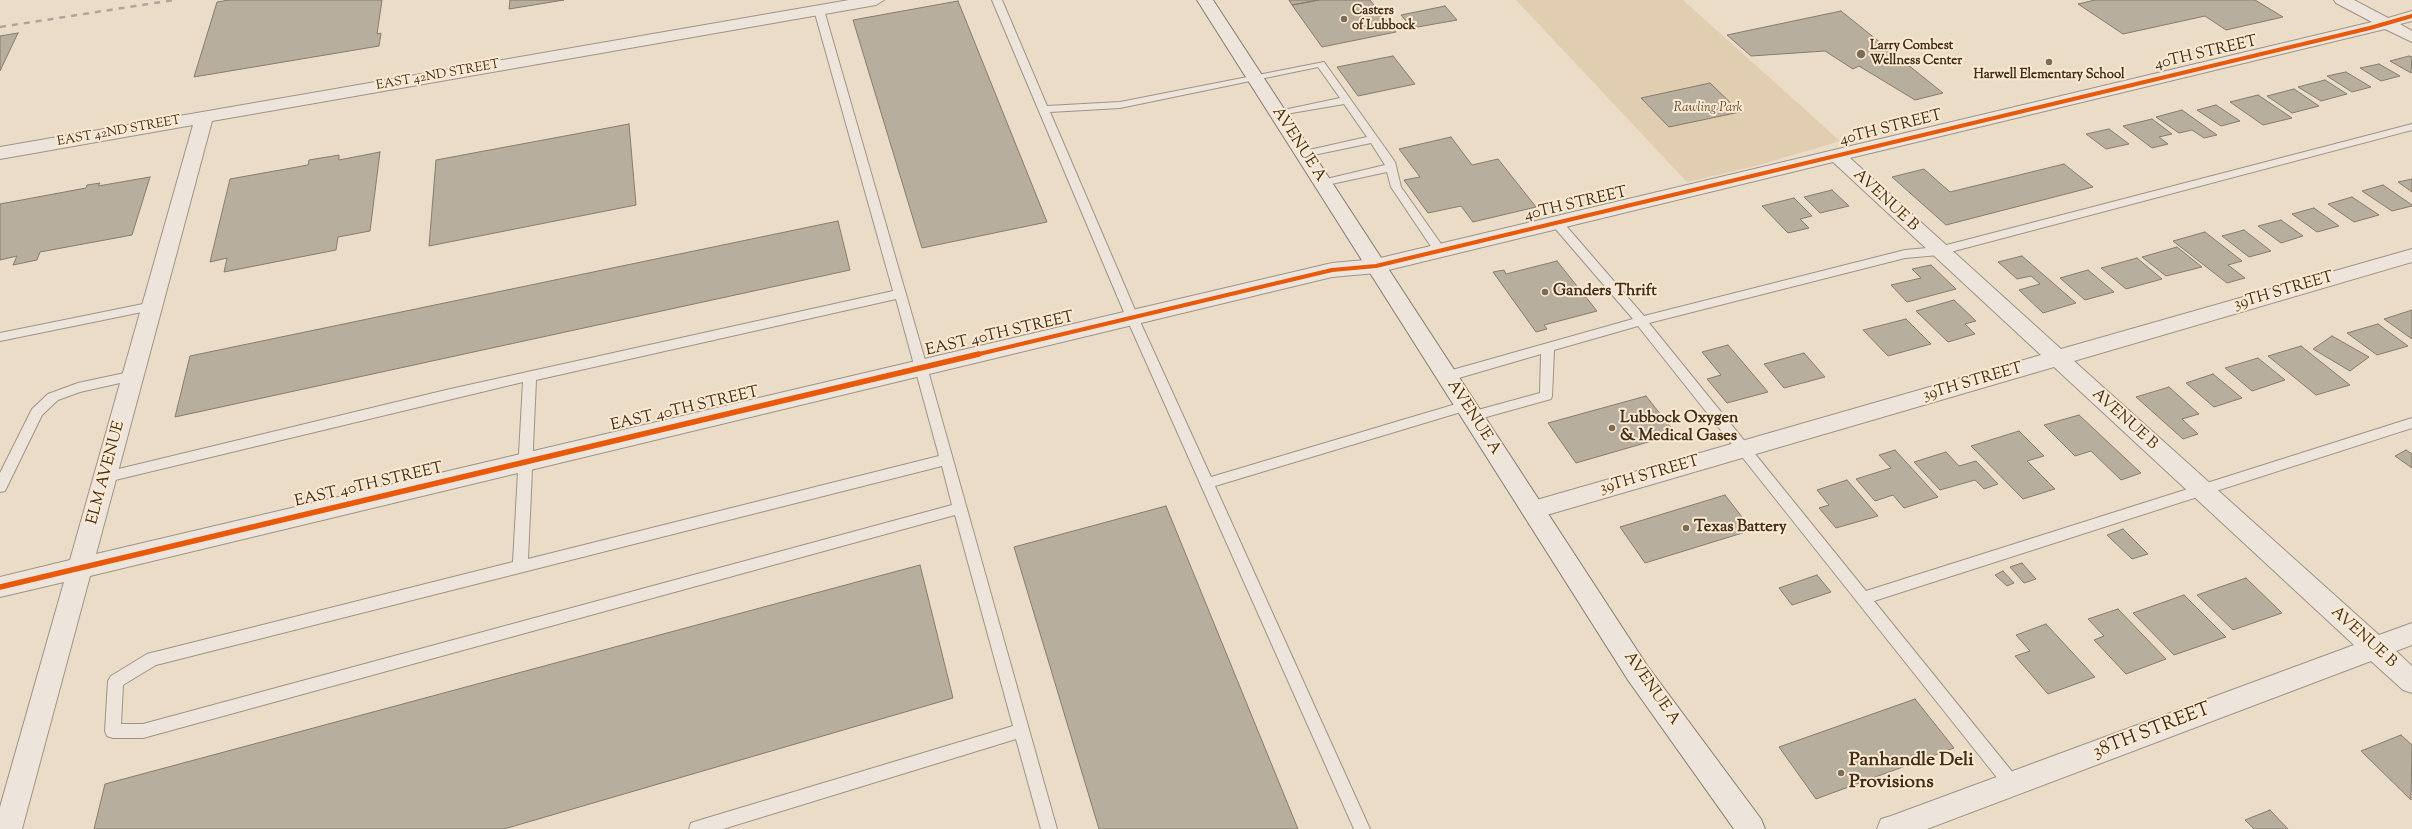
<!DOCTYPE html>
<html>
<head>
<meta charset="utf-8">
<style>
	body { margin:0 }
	canvas { display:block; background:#eadcc7 }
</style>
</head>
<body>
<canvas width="2412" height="829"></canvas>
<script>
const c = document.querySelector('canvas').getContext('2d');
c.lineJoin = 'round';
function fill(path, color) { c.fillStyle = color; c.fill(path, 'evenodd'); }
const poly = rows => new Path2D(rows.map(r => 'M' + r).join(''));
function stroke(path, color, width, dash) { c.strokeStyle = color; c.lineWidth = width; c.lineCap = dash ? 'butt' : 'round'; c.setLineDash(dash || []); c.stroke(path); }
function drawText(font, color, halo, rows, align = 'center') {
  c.font = font + ' "Sorts Mill Goudy",serif'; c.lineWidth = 4; c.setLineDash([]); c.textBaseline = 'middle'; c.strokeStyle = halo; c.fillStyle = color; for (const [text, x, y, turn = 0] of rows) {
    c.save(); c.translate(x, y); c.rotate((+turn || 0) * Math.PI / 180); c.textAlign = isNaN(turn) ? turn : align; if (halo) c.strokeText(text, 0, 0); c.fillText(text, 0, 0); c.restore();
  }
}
fill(poly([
	[1516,0,1683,0,1840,141,1759,165,1687,182]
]), '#e1cdb0');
const building = poly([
	[229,0,382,0,377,34,381,33,379,46,194,77,217,2,229,0],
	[510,0,564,0,509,9,510,0],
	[1289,0,1319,0,1292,5,1289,0],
	[1319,0,1370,0,1396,32,1322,47,1292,5,1319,0],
	[2095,0,2255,0,2283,17,2226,30,2205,16,2123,34,2078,4,2095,0],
	[958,1,1047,222,922,248,853,20,958,1],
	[1445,6,1457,20,1412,28,1401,15,1445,6],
	[1841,11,1943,93,1915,100,1859,66,1853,69,1825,51,1751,56,1727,35,1841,11],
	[18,33,0,71,0,36,18,33],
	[1393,56,1415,84,1358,96,1337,67,1393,56],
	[2409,56,2412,57,2411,73,2390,61,2409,56],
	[2379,64,2400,76,2381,81,2360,68,2379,64],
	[2346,72,2371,87,2352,92,2327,76,2346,72],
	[2325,80,2347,94,2321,101,2298,87,2325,80],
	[1710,83,1740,112,1669,127,1641,98,1710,83],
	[2294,89,2319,106,2292,113,2267,96,2294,89],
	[2258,95,2292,118,2263,125,2230,102,2258,95],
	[2216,105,2240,121,2221,126,2197,110,2216,105],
	[2182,110,2217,135,2204,138,2192,130,2179,133,2156,117,2182,110],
	[2152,119,2172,134,2159,137,2168,144,2152,148,2123,126,2152,119],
	[629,124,636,205,429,246,436,160,629,124],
	[2109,129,2129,144,2106,149,2086,134,2109,129],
	[1451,137,1472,165,1498,159,1536,207,1473,222,1461,206,1428,213,1404,180,1420,177,1399,149,1451,137],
	[380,152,370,231,338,237,336,250,224,272,227,258,210,262,230,179,308,165,309,160,339,155,339,160,380,152],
	[2064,164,2093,187,1946,225,1892,177,1924,169,1950,192,2064,164],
	[150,177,132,235,40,252,37,260,13,265,17,256,0,260,0,204,86,188,87,185,100,183,98,186,150,177],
	[2412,179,2412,192,2398,182,2412,179],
	[2383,185,2412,205,2412,206,2392,211,2362,191,2383,185],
	[1832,190,1849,206,1820,213,1804,197,1832,190],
	[2352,197,2379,215,2354,222,2328,204,2352,197],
	[1794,198,1812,216,1800,219,1809,228,1788,233,1762,206,1794,198],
	[2314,208,2339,226,2317,232,2292,214,2314,208],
	[2281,220,2303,236,2281,243,2258,226,2281,220],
	[838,221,850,270,175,417,190,356,838,221],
	[2244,230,2271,251,2249,257,2222,236,2244,230],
	[2205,232,2242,261,2228,265,2245,278,2227,283,2173,241,2205,232],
	[2177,247,2202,267,2166,276,2142,257,2177,247],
	[2022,256,2076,303,2043,313,2019,290,2040,284,2031,276,2017,279,1998,262,2022,256],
	[2137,258,2162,279,2126,289,2101,268,2137,258],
	[1557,261,1597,311,1544,325,1547,329,1536,332,1493,272,1504,270,1506,274,1557,261],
	[1931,265,1956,289,1907,302,1891,285,1921,278,1912,269,1931,265],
	[2088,270,2114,292,2085,300,2060,278,2088,270],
	[1954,300,1976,321,1965,324,1975,334,1948,342,1916,311,1954,300],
	[2412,310,2412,339,2384,319,2412,310],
	[1906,319,1931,344,1888,356,1863,330,1906,319],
	[2378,324,2408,346,2377,355,2347,333,2378,324],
	[2332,336,2369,357,2350,371,2313,349,2332,336],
	[1728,345,1768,392,1727,403,1707,379,1721,375,1702,352,1728,345],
	[2301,346,2350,385,2316,395,2268,356,2301,346],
	[1804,353,1825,377,1784,388,1764,364,1804,353],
	[2258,358,2285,380,2252,391,2225,368,2258,358],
	[2213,374,2242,398,2214,407,2186,383,2213,374],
	[2169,387,2199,414,2182,419,2198,434,2183,439,2136,397,2169,387],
	[1646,396,1676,434,1576,463,1548,423,1646,396],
	[2079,415,2141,473,2121,480,2091,451,2075,456,2044,425,2079,415],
	[2019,431,2044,456,2027,461,2055,489,2023,499,1971,446,2019,431],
	[1895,450,1938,497,1904,508,1893,495,1875,501,1856,479,1891,468,1879,455,1895,450],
	[2406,450,2412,454,2412,468,2395,456,2406,450],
	[1946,452,1959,466,1976,461,1998,484,1984,489,1975,480,1940,490,1914,462,1946,452],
	[1847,480,1878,516,1836,528,1819,508,1829,505,1817,490,1847,480],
	[1725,495,1752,530,1645,563,1620,527,1725,495],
	[1166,506,1298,829,1099,829,1014,547,1166,506],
	[2123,529,2148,554,2132,559,2107,535,2123,529],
	[2022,563,2036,579,2024,583,2010,567,2022,563],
	[920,565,953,698,504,829,94,829,105,784,920,565],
	[2003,571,2014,583,2007,586,1995,575,2003,571],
	[1817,575,1831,592,1792,605,1779,588,1817,575],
	[2246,578,2282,613,2233,630,2197,595,2246,578],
	[2184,595,2226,637,2174,655,2133,613,2184,595],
	[2118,609,2166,659,2126,674,2094,640,2104,636,2088,619,2118,609],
	[2046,624,2095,677,2048,694,2015,656,2030,651,2016,635,2046,624],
	[1915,699,1954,748,1816,799,1779,747,1915,699],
	[2401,735,2412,745,2411,800,2361,751,2401,735],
	[2270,810,2288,829,2254,829,2245,820,2270,810]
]);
fill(building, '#b8ae9e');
stroke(building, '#867c6f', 1);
const service = poly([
	[992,0,1002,0,1047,106,1120,102,1324,62,1395,162,1401,187,1446,251,1444,254,1436,254,1391,187,1387,172,1322,186,1318,185,1318,181,1385,165,1371,143,1304,157,1300,156,1300,152,1367,137,1344,104,1274,116,1274,112,1340,98,1318,67,1120,108,1050,112,1138,317,1211,477,1466,401,1472,406,1471,409,1215,486,1370,829,1354,829,1126,317,992,0],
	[819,7,824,10,927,367,1057,829,1041,829,1016,739,723,829,689,829,691,823,697,821,1013,726,955,515,143,738,113,738,107,736,105,731,108,681,111,676,147,654,513,562,523,382,107,482,102,481,100,477,102,473,446,390,893,291,814,10,819,7],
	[896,299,939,456,528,559,536,380,896,299],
	[942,466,952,505,143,724,121,724,123,685,156,665,942,466],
	[2412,124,2412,130,1939,255,1905,258,1649,323,1866,591,2412,418,2412,428,1874,601,2018,779,2020,784,2018,789,2012,792,2006,789,1638,326,1554,350,1552,396,1551,399,1472,421,1465,416,1467,413,1540,393,1541,354,1445,382,1439,377,1445,372,1633,319,1553,226,1551,223,1553,220,1557,219,1561,220,1644,316,1905,250,1939,247,2412,124],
	[153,302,159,306,157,309,0,341,0,333,153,302],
	[134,371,138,373,140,376,138,379,80,392,58,400,42,415,5,491,0,492,0,473,32,409,48,394,78,383,134,371]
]);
const minor = poly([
	[849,0,884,0,876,5,212,121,96,554,1332,263,1376,259,2372,22,2336,3,2334,0,2354,0,2388,18,2412,11,2412,21,2400,24,2412,31,2412,42,2385,29,1850,158,2061,349,2412,249,2412,262,2074,361,2379,635,2412,623,2412,645,2396,651,2412,666,2412,693,2403,690,2371,661,1927,829,1877,829,1881,819,1891,816,2354,645,2054,367,1533,519,1525,517,1521,510,1525,503,1533,501,2041,355,1833,162,1376,273,1332,277,90,576,22,829,0,829,0,807,64,582,0,597,0,577,70,560,193,125,0,159,0,147,849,0]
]);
const secondary = poly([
	[1197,0,1213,0,1646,664,1761,819,1765,829,1734,829,1628,680,1197,0]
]);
stroke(service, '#9e9486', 2);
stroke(minor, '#9e9486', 2);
stroke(secondary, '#867c6f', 2);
fill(service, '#ede5db');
fill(minor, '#ede5db');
fill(secondary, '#ede5db');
stroke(poly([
	[0,27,174,0]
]), '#aea69c', 2.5, [6, 6]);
stroke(poly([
	[975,355,1332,270,1376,266,2370,28,2412,16]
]), '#e8590c', 4);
stroke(poly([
	[0,587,979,354]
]), '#e8590c', 5.5);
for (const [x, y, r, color] of [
	[1344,19,4,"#7c6b57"],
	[1861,54,5,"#7c6b57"],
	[2049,62,4,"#7c6b57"],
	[1545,292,4,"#7c6b57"],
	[1612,428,4,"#7c6b57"],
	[1686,528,4,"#7c6b57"],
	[1841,773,4,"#7c6b57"]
]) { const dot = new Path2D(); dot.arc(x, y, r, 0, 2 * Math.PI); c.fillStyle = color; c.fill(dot); stroke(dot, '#fbead1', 1.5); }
drawText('bold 13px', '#412e1a', '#fbead1', [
	["Casters",1352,12],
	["of Lubbock",1352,27],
	["Larry Combest",1870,47],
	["Wellness Center",1870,62],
	["Harwell Elementary School",2049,76,"center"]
], 'left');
drawText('13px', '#412e1a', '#fbead1', [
	["EAST 42ND STREET",438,76,-10],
	["EAST 42ND STREET",119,132,-10]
]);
drawText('italic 13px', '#604b34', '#fbead1', [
	["Rawling Park",1708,109]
]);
drawText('16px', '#412e1a', '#fbead1', [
	["40TH STREET",2206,54,-13],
	["40TH STREET",1891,129,-14],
	["AVENUE A",1298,145,57],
	["AVENUE B",1885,201,43],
	["40TH STREET",1576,205,-13],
	["39TH STREET",2284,292,-16],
	["EAST 40TH STREET",1000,335,-13],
	["39TH STREET",1973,383,-16],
	["EAST 40TH STREET",685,410,-13],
	["AVENUE A",1473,418,57],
	["AVENUE B",2124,420,42],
	["ELM AVENUE",107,473,-75],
	["39TH STREET",1650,476,-16],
	["EAST 40TH STREET",369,486,-13],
	["AVENUE B",2363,638,42],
	["AVENUE A",1651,689,55]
]);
drawText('bold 16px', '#412e1a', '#fbead1', [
	["Ganders Thrift",1553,292],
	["Lubbock Oxygen",1620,419],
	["& Medical Gases",1620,437],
	["Texas Battery",1694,528]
], 'left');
drawText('19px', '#412e1a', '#fbead1', [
	["38TH STREET",2152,732,-21]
]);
drawText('bold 19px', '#412e1a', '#fbead1', [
	["Panhandle Deli",1849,762],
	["Provisions",1849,784]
], 'left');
</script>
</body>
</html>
